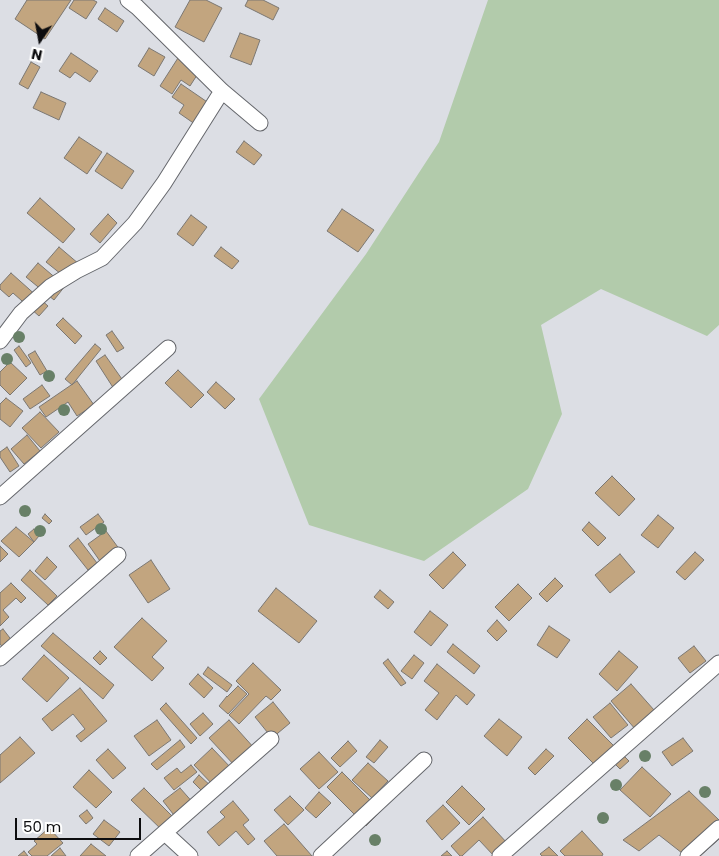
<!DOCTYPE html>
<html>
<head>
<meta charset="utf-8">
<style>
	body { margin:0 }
	#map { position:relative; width:719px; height:856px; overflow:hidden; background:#dcdee4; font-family:Poppins,sans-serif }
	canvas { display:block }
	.north { position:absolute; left:15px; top:15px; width:50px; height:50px; -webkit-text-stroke:4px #fff; paint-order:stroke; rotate:192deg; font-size:14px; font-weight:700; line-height:20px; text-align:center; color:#0d0d0f }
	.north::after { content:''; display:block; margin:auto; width:18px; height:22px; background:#0d0d0f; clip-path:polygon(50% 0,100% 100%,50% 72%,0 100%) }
	.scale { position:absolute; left:15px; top:818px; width:126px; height:22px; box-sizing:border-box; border:2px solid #0d0d0f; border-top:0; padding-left:6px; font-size:15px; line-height:18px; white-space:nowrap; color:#0d0d0f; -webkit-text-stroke:4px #fff; paint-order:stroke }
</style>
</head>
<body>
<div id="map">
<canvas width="719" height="856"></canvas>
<div class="north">N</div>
<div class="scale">50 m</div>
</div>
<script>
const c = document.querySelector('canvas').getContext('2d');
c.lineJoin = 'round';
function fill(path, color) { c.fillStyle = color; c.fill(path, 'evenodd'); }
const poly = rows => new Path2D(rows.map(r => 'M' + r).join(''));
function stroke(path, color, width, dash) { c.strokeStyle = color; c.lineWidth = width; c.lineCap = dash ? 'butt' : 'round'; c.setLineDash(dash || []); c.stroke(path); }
fill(poly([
	[488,0,719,0,719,325,707,336,601,289,541,325,562,414,528,489,424,561,309,525,259,399,366,254,439,142]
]), '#b2cbab');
const building = poly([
	[27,0,71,0,45,39,15,19,27,0],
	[74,0,93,0,97,2,86,19,69,8,74,0],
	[190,0,206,0,222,8,204,42,175,27,190,0],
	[248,0,263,0,279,8,273,20,245,6,248,0],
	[105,8,124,21,117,32,98,19,105,8],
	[240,33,260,40,251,65,230,57,240,33],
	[149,48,165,57,154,76,138,66,149,48],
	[71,53,98,71,90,82,75,72,70,78,59,71,71,53],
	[178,58,199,72,190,86,181,80,172,94,160,86,178,58],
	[31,62,40,67,28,89,19,84,31,62],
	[181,84,216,108,202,129,179,113,184,105,172,97,181,84],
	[41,92,66,103,59,120,33,108,41,92],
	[79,137,102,152,87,174,64,158,79,137],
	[244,141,262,155,254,165,236,152,244,141],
	[107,153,134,171,122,189,95,171,107,153],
	[40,198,75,229,63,243,27,213,40,198],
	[342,209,374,230,358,252,327,231,342,209],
	[108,214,117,223,100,243,90,234,108,214],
	[191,215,207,227,193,246,177,234,191,215],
	[59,247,79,264,66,278,46,262,59,247],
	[221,247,239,261,232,269,214,256,221,247],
	[38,263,65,286,54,300,26,277,38,263],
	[11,273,48,306,39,316,13,293,9,297,0,289,0,285,11,273],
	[63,318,82,336,75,344,56,325,63,318],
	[112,331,124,348,117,352,106,335,112,331],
	[95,344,101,349,72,385,65,379,95,344],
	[19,346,31,363,26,367,14,350,19,346],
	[35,351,47,371,40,375,28,355,35,351],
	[105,355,124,382,114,389,96,361,105,355],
	[10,362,27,378,10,395,0,385,0,372,10,362],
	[178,370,204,395,191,408,165,383,178,370],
	[77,381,94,405,77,416,68,402,46,417,39,407,77,381],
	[216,382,235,399,225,409,207,392,216,382],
	[42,385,50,396,30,409,23,399,42,385],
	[6,398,23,411,10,427,0,419,0,404,6,398],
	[40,412,59,432,41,448,22,428,40,412],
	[27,435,40,451,24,464,11,449,27,435],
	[7,447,19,466,10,472,0,457,0,452,7,447],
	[612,476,635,499,619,516,595,493,612,476],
	[45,514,52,521,49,524,42,518,45,514],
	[98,514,104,522,86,535,80,527,98,514],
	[658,515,674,528,658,548,641,535,658,515],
	[589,522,606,538,598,546,582,530,589,522],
	[16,527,34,542,19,557,1,541,16,527],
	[34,529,39,536,34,542,28,534,34,529],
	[106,531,120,550,102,564,88,544,106,531],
	[78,538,97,563,88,570,69,546,78,538],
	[0,546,8,554,0,562,0,546],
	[453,552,466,565,443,589,429,575,453,552],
	[695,552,704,560,685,580,676,572,695,552],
	[620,554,635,572,610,593,595,575,620,554],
	[47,557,57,567,45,580,35,571,47,557],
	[151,560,170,589,148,603,129,575,151,560],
	[30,570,57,596,48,605,21,580,30,570],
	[555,578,563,586,547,602,539,594,555,578],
	[11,583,26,598,21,603,16,598,3,610,9,617,0,626,0,593,11,583],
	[518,584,532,598,509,621,495,607,518,584],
	[276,588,317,621,299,643,258,611,276,588],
	[380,590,394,602,388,609,374,597,380,590],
	[430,611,448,625,431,646,414,632,430,611],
	[142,618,167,641,152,657,164,668,152,681,114,647,142,618],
	[497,620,507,631,497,641,487,631,497,620],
	[549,626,570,640,557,658,537,645,549,626],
	[3,629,13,642,4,649,0,644,0,631,3,629],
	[53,633,114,685,103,699,41,646,53,633],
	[453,644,480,666,474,674,447,652,453,644],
	[694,646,706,661,690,673,678,658,694,646],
	[100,651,107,658,100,665,93,658,100,651],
	[619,651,638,667,617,691,599,674,619,651],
	[44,655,69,678,47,702,22,679,44,655],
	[414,655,424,663,412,679,401,671,414,655],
	[388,659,406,683,401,686,383,663,388,659],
	[253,663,281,690,271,700,266,696,239,724,229,715,249,694,236,681,253,663],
	[437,664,475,695,467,705,456,695,437,720,425,710,439,693,424,681,437,664],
	[208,667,232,685,227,692,203,674,208,667],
	[198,674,213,688,204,698,189,684,198,674],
	[631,684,662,719,642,737,611,701,631,684],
	[238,686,247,694,228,714,219,706,227,696,227,697,238,686],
	[80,688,107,721,81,742,76,736,85,729,73,714,52,731,42,719,80,688],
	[273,702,290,723,272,738,255,717,273,702],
	[166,703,197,738,191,744,160,709,166,703],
	[610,703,628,725,611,738,593,717,610,703],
	[203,713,213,724,200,736,190,724,203,713],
	[499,719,522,737,507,756,484,736,499,719],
	[587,719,629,761,620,769,609,758,599,769,568,738,587,719],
	[157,720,171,740,149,756,134,736,157,720],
	[229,720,255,749,235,766,209,738,229,720],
	[20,737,35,753,0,783,0,755,20,737],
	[683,738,693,751,672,766,662,752,683,738],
	[180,740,185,747,157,770,151,764,180,740],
	[380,740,388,747,374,763,366,757,380,740],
	[348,741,357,751,340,767,331,758,348,741],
	[212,748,233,770,215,787,194,765,212,748],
	[108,749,126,768,113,779,96,760,108,749],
	[546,749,554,756,535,775,528,768,546,749],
	[319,752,338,772,319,789,300,769,319,752],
	[368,763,388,781,372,798,352,780,368,763],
	[191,765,197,772,174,790,164,778,177,768,181,773,191,765],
	[642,767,671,794,650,817,620,790,642,767],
	[89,770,112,792,96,808,73,787,89,770],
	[342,772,381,811,366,826,327,787,342,772],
	[199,775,213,788,206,795,193,782,199,775],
	[462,786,485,809,469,825,446,802,462,786],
	[144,788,176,820,164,832,131,800,144,788],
	[180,788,195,805,177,819,163,801,180,788],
	[689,791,719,820,719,839,700,856,690,850,682,853,659,835,639,851,623,840,689,791],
	[319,792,331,803,316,818,305,808,319,792],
	[290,796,304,810,288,825,274,810,290,796],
	[233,801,249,820,243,825,255,839,248,845,236,831,219,846,207,832,225,817,220,812,233,801],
	[443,805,460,823,442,840,426,821,443,805],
	[87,810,93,818,86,824,79,816,87,810],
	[483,817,508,844,494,856,479,840,462,856,460,856,451,846,483,817],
	[104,820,120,832,109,846,93,834,104,820],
	[284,824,312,856,277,856,264,841,284,824],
	[49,828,63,843,47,856,32,856,28,852,37,844,34,841,49,828],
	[582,831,603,854,602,856,565,856,560,851,582,831],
	[91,844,106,856,80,856,91,844],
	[549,847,558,856,542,856,540,854,549,847],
	[60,848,66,856,51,856,60,848],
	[24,851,28,856,18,856,24,851],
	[447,851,452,856,441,856,447,851]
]);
fill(building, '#c2a57f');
stroke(building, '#7b7772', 1);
const minor = poly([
	[128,0,137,7,222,91,260,123],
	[0,341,21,313,50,287,76,271,102,258,135,223,164,183,222,91],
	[0,497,168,348],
	[0,658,118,555],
	[165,833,190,856],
	[138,856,271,739],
	[321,856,424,760],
	[500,856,719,663],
	[688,856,719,828]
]);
stroke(minor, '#65676c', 17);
stroke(minor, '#fff', 15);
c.fillStyle = '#688067';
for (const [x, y] of [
	[19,337],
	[7,359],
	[49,376],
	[64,410],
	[25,511],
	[101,529],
	[40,531],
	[645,756],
	[616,785],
	[705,792],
	[603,818],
	[375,840]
]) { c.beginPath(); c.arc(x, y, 6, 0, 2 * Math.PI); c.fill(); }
</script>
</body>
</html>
